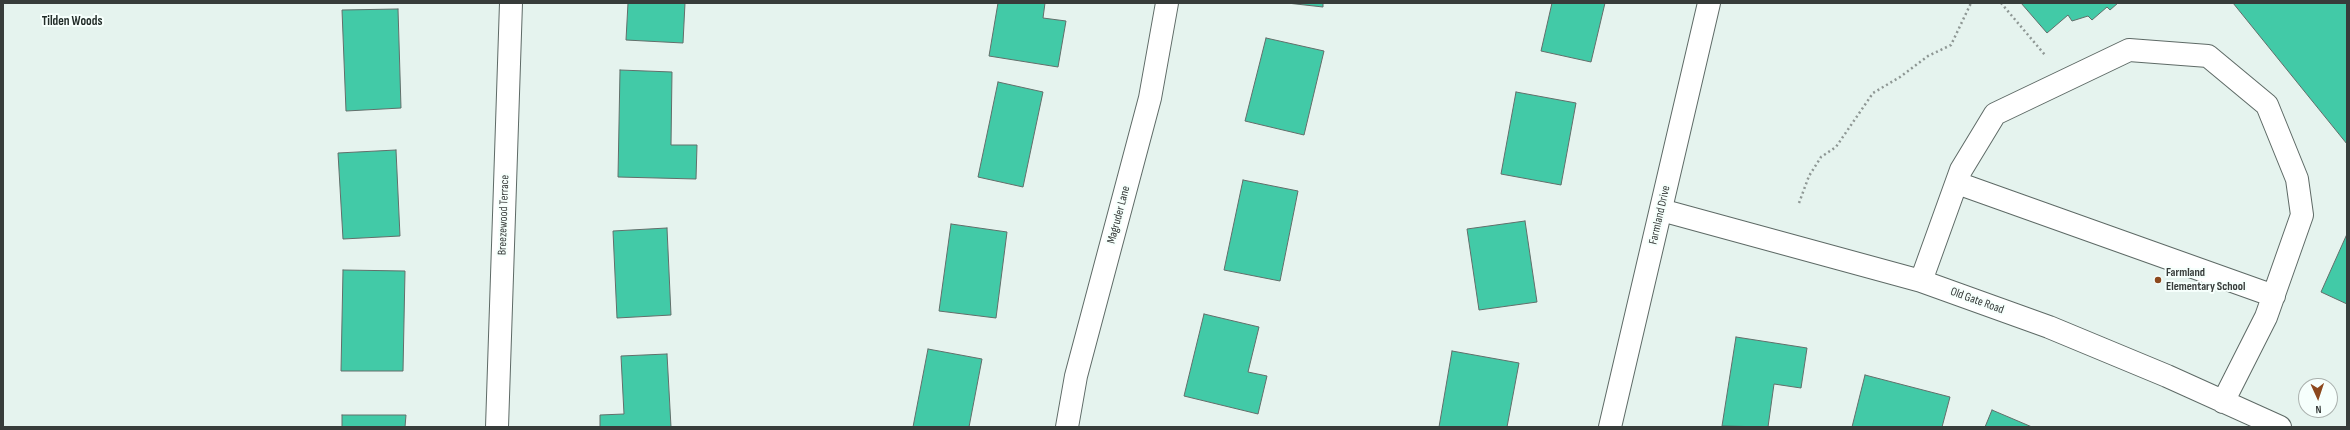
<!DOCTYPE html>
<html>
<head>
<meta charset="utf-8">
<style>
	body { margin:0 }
	#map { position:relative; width:2350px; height:430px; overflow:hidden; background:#e5f3ee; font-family:"Sofia Sans Condensed",sans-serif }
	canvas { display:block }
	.frame { position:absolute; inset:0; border:4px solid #373c3a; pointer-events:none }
	.north { position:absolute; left:2298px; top:378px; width:40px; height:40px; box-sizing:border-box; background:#f6fffc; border:1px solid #aab1ae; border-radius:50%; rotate:177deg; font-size:11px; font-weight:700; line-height:16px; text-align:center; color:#373c3a }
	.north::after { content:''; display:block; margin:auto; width:14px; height:18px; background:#8c481d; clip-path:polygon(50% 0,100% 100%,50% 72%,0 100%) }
</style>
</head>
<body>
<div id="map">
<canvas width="2350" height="430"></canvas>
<div class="frame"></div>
<div class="north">N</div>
</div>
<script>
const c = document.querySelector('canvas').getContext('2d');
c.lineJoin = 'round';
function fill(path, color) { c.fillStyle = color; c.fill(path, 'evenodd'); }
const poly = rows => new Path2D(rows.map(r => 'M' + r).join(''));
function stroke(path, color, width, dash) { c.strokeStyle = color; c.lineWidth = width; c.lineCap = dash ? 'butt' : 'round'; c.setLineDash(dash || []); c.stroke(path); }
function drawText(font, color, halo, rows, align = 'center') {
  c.font = font + ' "Sofia Sans Condensed",sans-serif'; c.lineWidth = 4; c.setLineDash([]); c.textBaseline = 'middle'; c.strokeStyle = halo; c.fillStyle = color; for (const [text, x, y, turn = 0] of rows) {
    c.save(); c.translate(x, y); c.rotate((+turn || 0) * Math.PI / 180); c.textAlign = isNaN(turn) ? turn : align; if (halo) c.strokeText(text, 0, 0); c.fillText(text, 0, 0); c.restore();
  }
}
const building = poly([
	[628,3,685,3,683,43,626,40,628,3],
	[998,3,1045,3,1043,18,1066,21,1058,67,989,56,998,3],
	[1287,3,1323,3,1323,7,1287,3],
	[1552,3,1605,3,1591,62,1541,51,1552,3],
	[2021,3,2118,3,2110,10,2107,7,2092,20,2088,16,2072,21,2068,15,2047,33,2021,3],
	[2233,3,2347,3,2347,144,2233,3],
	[398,9,401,108,346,111,342,10,398,9],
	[1266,38,1324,51,1304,135,1245,121,1266,38],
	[620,70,672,72,671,145,697,145,696,179,618,177,620,70],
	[998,82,1043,92,1023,187,978,177,998,82],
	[1516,92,1576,103,1561,185,1501,174,1516,92],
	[396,150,400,236,343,239,338,153,396,150],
	[1243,180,1298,191,1280,281,1224,270,1243,180],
	[1525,221,1537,302,1479,310,1467,229,1525,221],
	[951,224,1007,232,996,318,939,311,951,224],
	[667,228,671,315,617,318,613,231,667,228],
	[2347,234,2347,304,2321,292,2347,234],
	[343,270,405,271,403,371,341,371,343,270],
	[1204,314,1259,327,1248,372,1267,376,1258,414,1184,396,1204,314],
	[1736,337,1807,348,1801,388,1774,384,1768,427,1722,426,1736,337],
	[928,349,982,359,969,427,913,427,928,349],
	[1452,351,1519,363,1507,427,1439,427,1452,351],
	[667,354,671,427,600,427,600,415,624,414,621,356,667,354],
	[1865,375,1950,397,1942,427,1852,427,1865,375],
	[1992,410,2032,427,1985,427,1992,410],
	[342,415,406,415,405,427,342,427,342,415]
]);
fill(building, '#42caa7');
stroke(building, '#626e6a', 1);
const minor = poly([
	[1957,183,2274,296],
	[1661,210,1921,281,2049,327,2167,376,2280,427],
	[1921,281,1961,170,1995,114,2129,50,2208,56,2267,105,2297,179,2302,215,2266,317,2223,402],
	[497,427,511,3],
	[1067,427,1076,376,1150,98,1167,3],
	[1610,427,1709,3]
]);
stroke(minor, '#5e6a66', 24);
stroke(poly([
	[2001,3,2045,55],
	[1799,203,1809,176,1821,157,1836,147,1873,93,1900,77,1928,56,1951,45,1971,3]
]), '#8e9794', 2.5, [2, 3]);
stroke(minor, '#fff', 22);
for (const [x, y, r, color] of [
	[2158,280,4,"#8c481d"]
]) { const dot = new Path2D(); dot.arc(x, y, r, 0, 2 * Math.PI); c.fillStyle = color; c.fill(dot); stroke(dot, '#f6fffc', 1.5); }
drawText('12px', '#373c3a', '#f6fffc', [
	["Breezewood Terrace",504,215,-88],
	["Magruder Lane",1119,215,-75],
	["Farmland Drive",1660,215,-77],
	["Old Gate Road",1977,301,20]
]);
drawText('bold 12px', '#373c3a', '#f6fffc', [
	["Farmland",2166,273],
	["Elementary School",2166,287]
], 'left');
drawText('bold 13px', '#222d29', '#f6fffc', [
	["Tilden Woods",72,22]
]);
</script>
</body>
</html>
